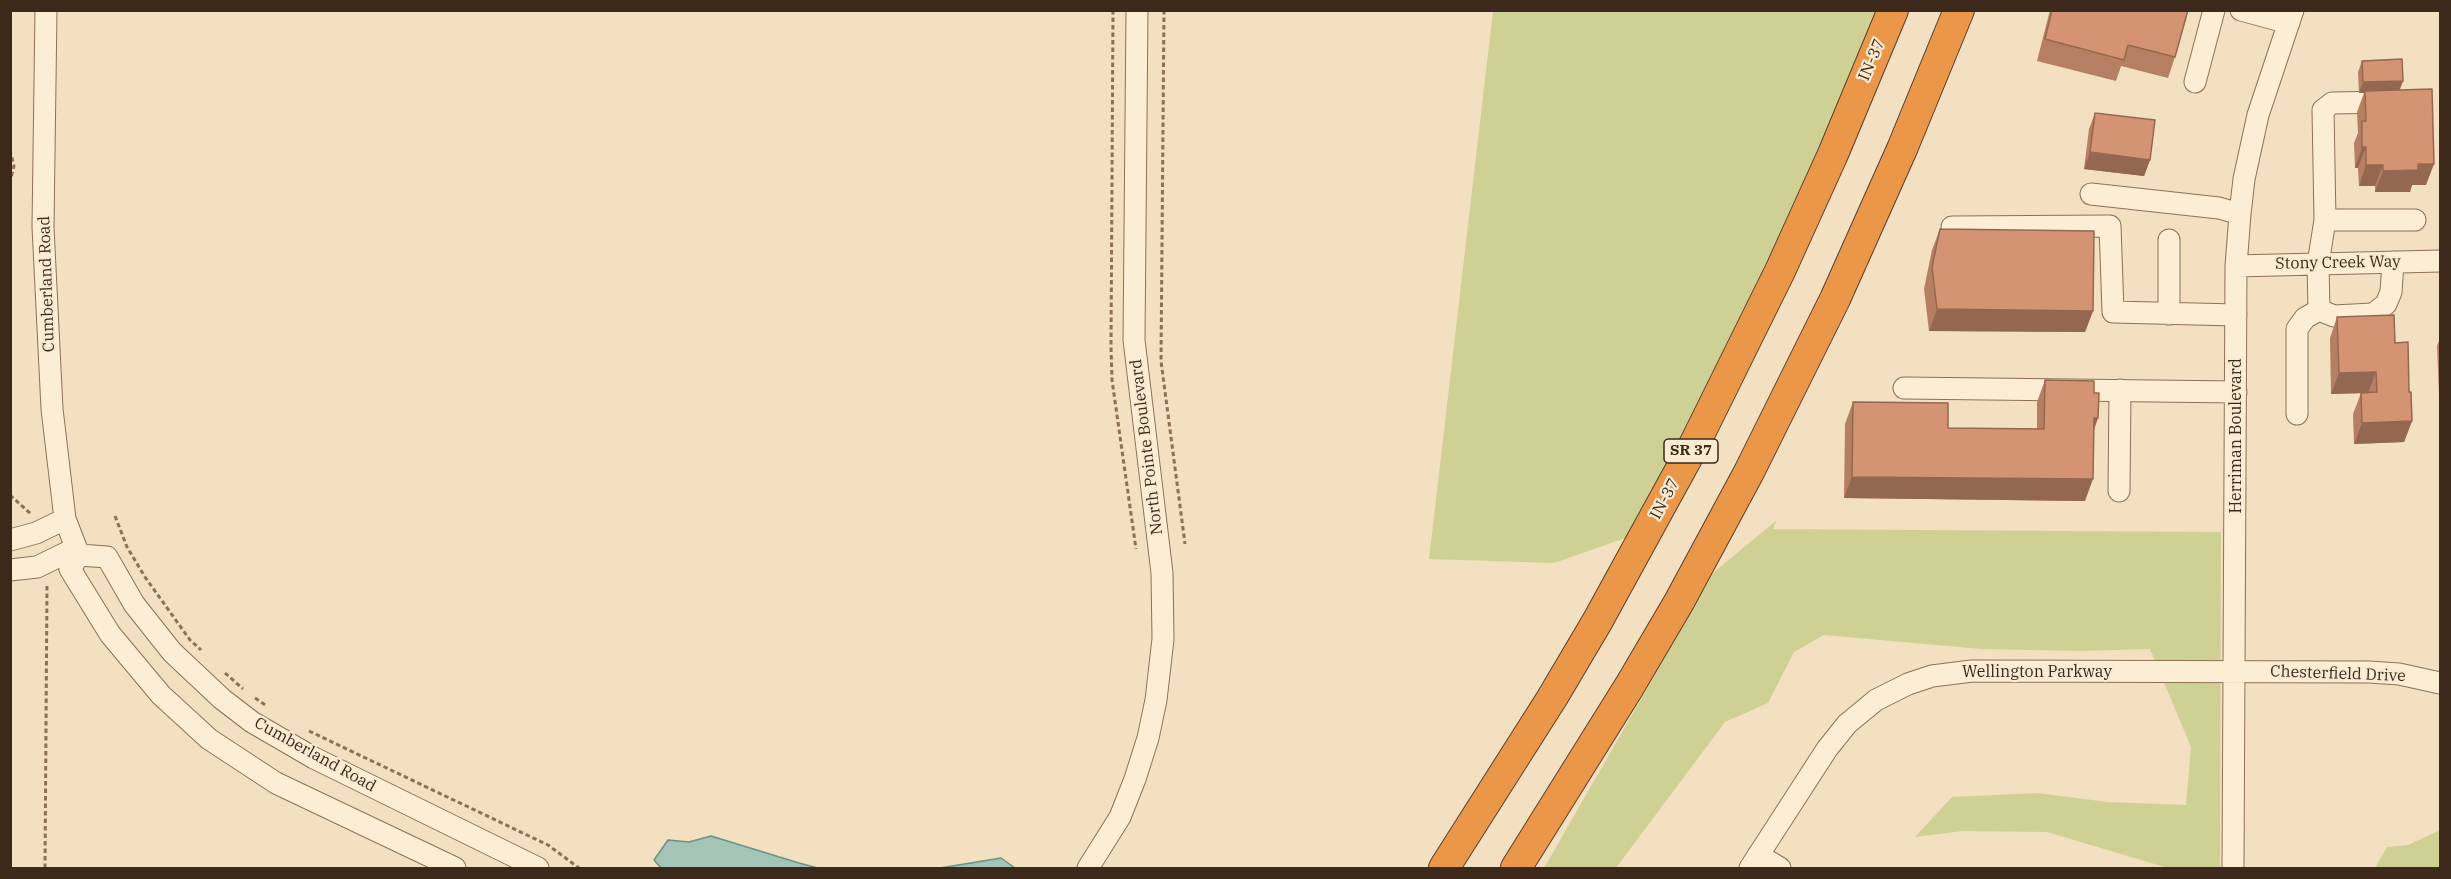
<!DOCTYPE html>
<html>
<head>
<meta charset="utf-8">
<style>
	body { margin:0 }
	#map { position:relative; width:2451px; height:879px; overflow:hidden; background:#f2e0c1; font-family:"IBM Plex Serif",serif }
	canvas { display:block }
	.frame { position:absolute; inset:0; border:12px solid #3c291c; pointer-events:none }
</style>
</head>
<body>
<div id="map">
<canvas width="2451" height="879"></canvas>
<div class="frame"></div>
</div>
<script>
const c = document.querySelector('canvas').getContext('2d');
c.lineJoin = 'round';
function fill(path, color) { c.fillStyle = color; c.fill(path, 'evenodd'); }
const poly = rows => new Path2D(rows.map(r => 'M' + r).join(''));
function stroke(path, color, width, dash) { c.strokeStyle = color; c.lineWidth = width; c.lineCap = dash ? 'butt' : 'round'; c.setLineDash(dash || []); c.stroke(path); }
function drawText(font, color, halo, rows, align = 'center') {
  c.font = font + ' "IBM Plex Serif",serif'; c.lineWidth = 4.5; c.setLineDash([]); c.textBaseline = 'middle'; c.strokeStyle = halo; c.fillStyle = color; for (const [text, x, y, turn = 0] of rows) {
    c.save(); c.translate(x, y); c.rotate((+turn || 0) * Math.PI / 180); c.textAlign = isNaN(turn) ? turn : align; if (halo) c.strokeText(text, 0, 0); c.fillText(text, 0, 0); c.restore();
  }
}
fill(poly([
	[1493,11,1890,11,1648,530,1554,563,1429,559],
	[1777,520,1773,529,2221,532,2220,868,2168,868,2047,832,1963,831,1915,837,1952,797,2037,793,2108,802,2186,805,2191,747,2150,649,2081,651,1981,649,1824,635,1794,652,1768,703,1725,722,1616,868,1544,868,1714,572],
	[2440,830,2440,868,2375,868,2387,847,2408,845]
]), '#cfd194');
const water = poly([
	[711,836,799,863,818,868,661,868,654,860,668,840,689,842,711,836],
	[1001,858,1015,868,940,868,1001,858]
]);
fill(water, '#a4c4b8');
stroke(water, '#6a9386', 1.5);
const minor = poly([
	[46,10,43,227,52,409,65,519,79,555],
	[2241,10,2289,23],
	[2195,82,2214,10],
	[2091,194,2219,208,2240,214],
	[2325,220,2415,220],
	[1952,227,2110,226,2113,312,2236,315],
	[2169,240,2169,314],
	[2236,266,2440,261],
	[2319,310,2334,316,2373,314,2386,304,2391,292,2393,262],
	[1904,388,2236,392],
	[2297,414,2297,329,2305,318,2319,310,2318,264,2325,220,2323,110,2332,103,2389,102],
	[2119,491,2120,390],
	[10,540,36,533,65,519],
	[79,555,107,557,134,604,172,652,222,699,252,722,314,758,538,868],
	[79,555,70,569,110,634,161,695,209,739,276,783,455,868],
	[10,570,37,567,76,548],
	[1758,855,1780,868],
	[1088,868,1120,817,1135,779,1148,738,1156,700,1163,639,1162,573,1134,340,1137,10],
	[1750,868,1827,749,1847,724,1876,700,1908,684,1932,676,1972,671,2369,672,2399,674,2440,683],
	[2233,868,2236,266,2240,214,2244,179,2258,115,2293,10]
]);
const highway = poly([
	[1444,868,1552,698,1597,622,1694,445,1780,271,1833,154,1893,10],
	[1516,868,1629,687,1679,602,1749,472,1835,299,1902,149,1959,10]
]);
stroke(minor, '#8e7057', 23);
stroke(highway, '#5b3e2b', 32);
stroke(poly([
	[1113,10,1111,347,1112,380,1136,549],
	[1164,10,1161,361,1185,544],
	[10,150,14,166,10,182],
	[10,495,31,514],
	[115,516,127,547,145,577,190,640,201,650],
	[225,673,243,689],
	[255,698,267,706],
	[309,731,548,845,579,868],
	[45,868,47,584]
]), '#8e7057', 3, [4.5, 3]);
stroke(minor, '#fcedd5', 21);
stroke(highway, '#ea974a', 30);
fill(poly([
	[2050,10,2188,10,2175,57,2168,78,2121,66,2116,81,2037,61],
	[2362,61,2403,81,2399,90,2426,185,2412,185,2410,192,2375,192,2375,186,2359,186,2358,168,2355,168,2354,143,2358,133,2357,112,2364,93,2359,93,2358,72],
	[2095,113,2150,160,2144,176,2084,169,2089,129],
	[1940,229,2093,311,2085,332,1929,331,1924,289,1932,250],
	[2337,317,2395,343,2409,392,2412,421,2404,442,2354,444,2353,414,2361,393,2331,394,2330,338],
	[2440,338,2440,420,2437,346],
	[2045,380,2093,432,2085,501,1844,498,1845,424,1853,402,1948,428,2037,429,2037,402]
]), '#b67f63');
fill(poly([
	[2403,81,2399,92,2365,91,2364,93,2359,93,2363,82],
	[2362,147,2366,147,2358,168,2355,168],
	[2090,152,2150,160,2144,176,2084,169],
	[2418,164,2434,164,2426,185,2412,185,2410,192,2375,192,2383,171],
	[2366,165,2383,165,2375,186,2359,186],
	[1937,309,2093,311,2085,332,1929,331],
	[2376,372,2368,393,2331,394,2339,373],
	[2094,418,2098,418,2091,439],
	[2412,421,2404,442,2354,444,2362,423],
	[1852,477,2093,479,2085,501,1844,498]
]), '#946850');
const building = poly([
	[2052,10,2188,10,2175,57,2128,45,2124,60,2045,39,2052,10],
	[2402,59,2403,81,2363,82,2362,61,2402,59],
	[2432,89,2434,164,2418,164,2418,170,2383,171,2383,165,2366,165,2366,147,2362,147,2362,121,2366,121,2365,91,2432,89],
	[2095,113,2155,120,2150,160,2090,152,2095,113],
	[1940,229,2094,231,2093,311,1937,309,1932,267,1940,229],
	[2394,315,2395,343,2408,342,2409,392,2411,392,2412,421,2362,423,2361,393,2377,392,2376,372,2339,373,2337,317,2394,315],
	[2045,380,2094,381,2094,393,2099,393,2098,418,2094,418,2093,479,1852,477,1853,402,1948,403,1948,428,2044,429,2045,380]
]);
fill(building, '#d49473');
stroke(building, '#946850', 1.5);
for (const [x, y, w] of [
	[1691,451,54]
]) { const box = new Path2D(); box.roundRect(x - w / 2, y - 12, w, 24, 4.5); c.fillStyle = '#f9ead2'; c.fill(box); stroke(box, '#3c291c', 1.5); }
drawText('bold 15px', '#3c291c', null, [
	["SR 37",1691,451]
]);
drawText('16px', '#3c291c', '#f9ead2', [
	["IN-37",1872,60,-67],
	["Stony Creek Way",2338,263,-1],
	["Cumberland Road",47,284,-92],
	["Herriman Boulevard",2236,436,-90],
	["North Pointe Boulevard",1147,447,-97],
	["IN-37",1665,499,-62],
	["Wellington Parkway",2037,672],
	["Chesterfield Drive",2338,674,2],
	["Cumberland Road",315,755,29]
]);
</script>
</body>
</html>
